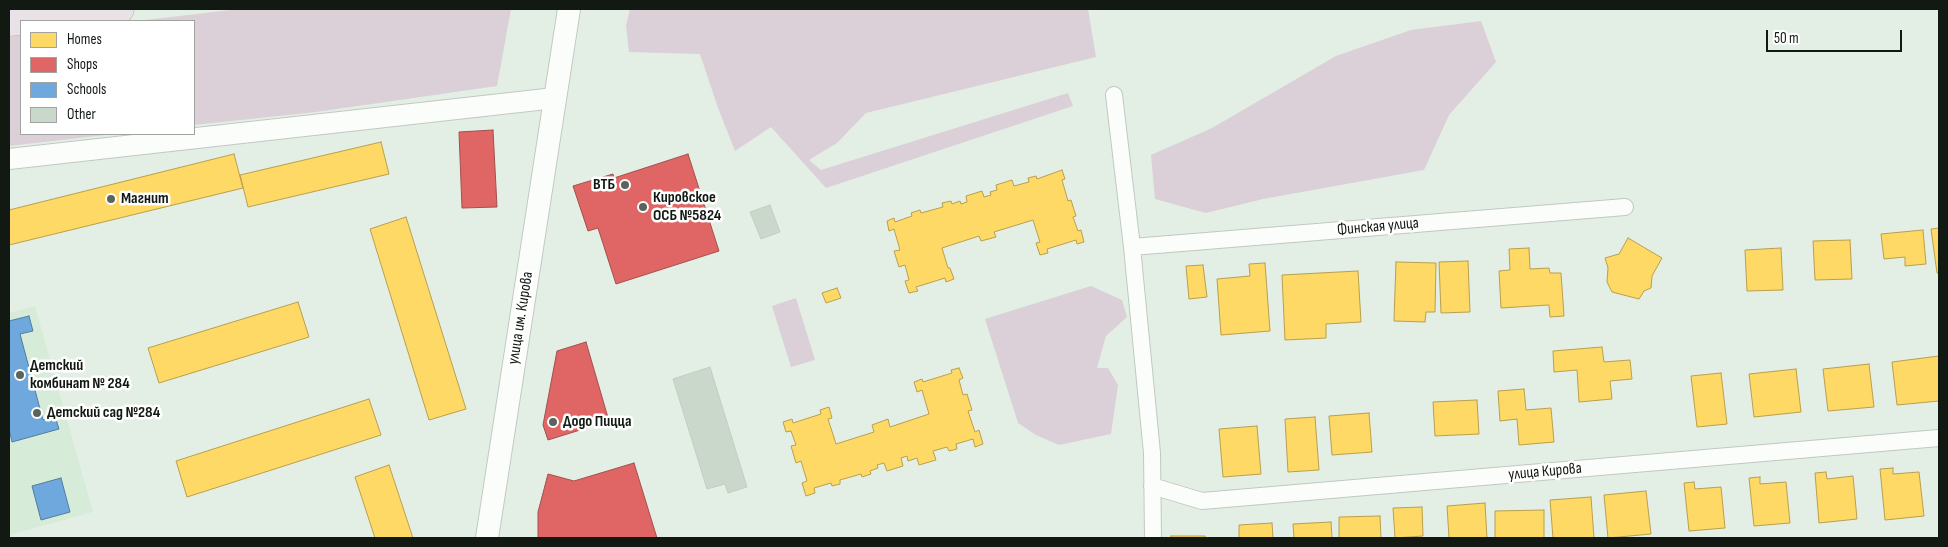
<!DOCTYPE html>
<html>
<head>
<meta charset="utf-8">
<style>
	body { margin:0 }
	#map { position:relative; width:1948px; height:547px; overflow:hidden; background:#e3efe4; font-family:"Sofia Sans Condensed",sans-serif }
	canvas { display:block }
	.frame { position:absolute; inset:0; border:10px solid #121912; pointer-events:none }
	.legend { position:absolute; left:20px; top:20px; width:175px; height:115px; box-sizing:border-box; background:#fff; border:1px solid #a0a3a0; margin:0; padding:6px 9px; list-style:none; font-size:15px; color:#121912 }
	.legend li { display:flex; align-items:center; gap:10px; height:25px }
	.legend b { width:25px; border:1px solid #a0a3a0 }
	.scale { position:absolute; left:1766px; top:30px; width:136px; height:22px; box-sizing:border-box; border:2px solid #121912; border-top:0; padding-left:6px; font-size:15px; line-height:18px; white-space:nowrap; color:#121912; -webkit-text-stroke:4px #fff; paint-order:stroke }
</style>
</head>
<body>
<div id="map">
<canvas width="1948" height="547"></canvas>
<div class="frame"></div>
<ul class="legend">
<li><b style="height:14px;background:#ffd966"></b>Homes</li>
<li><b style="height:14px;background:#e06666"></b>Shops</li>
<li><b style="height:14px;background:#6fa8dc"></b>Schools</li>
<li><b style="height:14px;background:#cad8cb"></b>Other</li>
</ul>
<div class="scale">50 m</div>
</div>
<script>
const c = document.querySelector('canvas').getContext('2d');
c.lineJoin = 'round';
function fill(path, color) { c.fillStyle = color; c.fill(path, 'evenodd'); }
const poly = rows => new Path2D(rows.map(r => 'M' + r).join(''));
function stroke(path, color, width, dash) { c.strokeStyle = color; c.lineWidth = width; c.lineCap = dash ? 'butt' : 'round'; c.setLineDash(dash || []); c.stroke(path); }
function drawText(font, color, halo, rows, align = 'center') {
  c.font = font + ' "Sofia Sans Condensed",sans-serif'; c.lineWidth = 5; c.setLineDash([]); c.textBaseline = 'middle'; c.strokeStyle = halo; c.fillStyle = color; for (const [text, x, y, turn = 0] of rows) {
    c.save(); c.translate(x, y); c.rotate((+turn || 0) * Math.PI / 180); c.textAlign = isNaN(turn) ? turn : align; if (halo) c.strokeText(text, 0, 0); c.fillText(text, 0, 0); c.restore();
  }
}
fill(poly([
	[35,306,93,512,9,535,9,313]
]), '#d7ecd8');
fill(poly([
	[239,9,511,9,497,86,316,112,194,125,194,21,137,21],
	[630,9,1088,9,1096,57,866,113,837,143,809,160,821,170,1068,93,1073,106,826,188,771,127,735,151,718,108,700,54,629,52,626,26],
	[1481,21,1496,62,1449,115,1424,170,1263,199,1206,213,1155,199,1151,155,1212,128,1336,56,1411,30],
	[21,35,21,134,114,134,9,146,9,37],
	[1091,286,1122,300,1127,317,1106,336,1097,368,1108,368,1118,385,1111,434,1059,445,1036,435,1018,423,985,319],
	[796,298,815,360,791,367,772,306]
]), '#dbcfd8');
const homes = poly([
	[381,142,389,174,248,207,240,175,381,142],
	[234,154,243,188,9,245,9,210,234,154],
	[1062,170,1065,179,1062,180,1068,201,1071,200,1076,216,1073,217,1078,231,1081,230,1084,242,1077,244,1076,240,1047,249,1048,253,1040,255,1036,243,1040,242,1033,220,994,232,996,237,981,241,979,236,942,248,948,268,950,268,954,279,946,282,945,278,916,287,918,291,909,293,905,281,909,280,905,265,899,267,894,251,900,250,894,229,889,231,887,221,894,218,895,222,912,216,911,213,920,210,921,213,943,207,942,203,951,201,952,204,960,201,961,204,967,202,966,196,982,191,984,197,991,195,990,192,997,190,996,185,1012,180,1014,186,1029,182,1028,178,1036,176,1037,179,1062,170],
	[406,217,466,409,429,420,370,229,406,217],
	[1939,228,1939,273,1937,273,1931,229,1939,228],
	[1923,230,1926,264,1905,266,1905,257,1884,259,1881,234,1923,230],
	[1628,238,1662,258,1652,276,1651,288,1644,291,1639,299,1612,292,1607,282,1608,268,1605,258,1619,254,1628,238],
	[1850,240,1852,279,1815,280,1813,241,1850,240],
	[1529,248,1530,269,1549,268,1550,273,1561,273,1564,316,1550,317,1549,305,1501,308,1499,271,1510,270,1509,249,1529,248],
	[1781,248,1783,290,1747,291,1745,250,1781,248],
	[1468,261,1470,312,1441,313,1439,262,1468,261],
	[1396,262,1436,263,1435,312,1426,312,1425,322,1394,321,1396,262],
	[1265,263,1270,331,1221,335,1217,279,1250,276,1249,264,1265,263],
	[1203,265,1207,297,1189,299,1186,266,1203,265],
	[1358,271,1361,322,1326,324,1326,338,1285,340,1282,275,1358,271],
	[837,288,841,298,826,303,822,293,837,288],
	[298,302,309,337,159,383,148,348,298,302],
	[1602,347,1604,362,1630,360,1632,379,1610,381,1612,399,1579,402,1577,370,1554,372,1553,351,1602,347],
	[1939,356,1939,401,1897,405,1892,362,1939,356],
	[1869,364,1874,407,1828,411,1823,369,1869,364],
	[959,368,963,378,959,380,963,395,967,394,972,410,968,411,975,432,979,430,983,444,975,447,973,439,956,444,957,449,949,451,947,447,933,451,936,460,919,465,917,458,908,461,907,456,901,458,903,466,887,471,884,463,877,465,878,468,870,471,871,474,862,477,861,474,840,480,840,484,832,486,831,483,814,488,815,493,806,496,802,483,807,481,801,461,796,463,791,446,796,445,791,431,786,432,783,422,792,419,793,423,821,414,820,410,829,407,832,418,828,419,836,444,874,432,872,425,888,419,890,427,929,414,922,390,917,392,914,382,922,379,923,382,952,373,951,370,959,368],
	[1796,369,1801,412,1754,417,1749,374,1796,369],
	[1721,373,1727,424,1697,427,1691,376,1721,373],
	[1524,389,1526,410,1551,408,1554,442,1519,445,1517,419,1500,421,1498,391,1524,389],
	[369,399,381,435,187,497,176,461,369,399],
	[1477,400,1479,434,1435,436,1433,402,1477,400],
	[1369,413,1372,452,1332,455,1329,416,1369,413],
	[1315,417,1319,470,1288,472,1285,419,1315,417],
	[1257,426,1261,474,1223,477,1219,429,1257,426],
	[389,465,413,538,375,538,355,477,389,465],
	[1893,468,1893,474,1919,472,1924,516,1885,520,1880,469,1893,468],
	[1826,472,1827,479,1853,476,1857,519,1819,523,1815,473,1826,472],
	[1760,477,1760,484,1786,482,1790,523,1754,526,1749,478,1760,477],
	[1694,482,1695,489,1721,487,1725,528,1689,531,1684,483,1694,482],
	[1646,491,1651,534,1608,538,1604,495,1646,491],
	[1591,497,1594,538,1553,538,1550,500,1591,497],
	[1485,503,1487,538,1449,538,1447,506,1485,503],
	[1422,507,1423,536,1395,538,1393,508,1422,507],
	[1544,510,1544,538,1495,538,1495,511,1544,510],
	[1380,516,1381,538,1339,538,1339,517,1380,516],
	[1331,522,1332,538,1294,538,1293,524,1331,522],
	[1272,523,1273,538,1239,538,1239,525,1272,523],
	[1171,536,1205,536,1205,538,1171,538,1171,536]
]);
fill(homes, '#ffd966');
stroke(homes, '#b89f4d', 1);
const shops = poly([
	[493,130,497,207,462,208,459,132,493,130],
	[688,154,719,251,616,284,598,228,588,231,573,186,613,174,614,178,688,154],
	[586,342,609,421,548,440,543,425,557,351,586,342],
	[634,463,657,538,538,538,538,512,548,474,574,481,634,463]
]);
fill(shops, '#e06666');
stroke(shops, '#a24f4d', 1);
const schools = poly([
	[29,316,33,331,20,334,43,420,55,416,59,429,12,442,9,429,9,321,29,316],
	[61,478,70,512,41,520,32,486,61,478]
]);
fill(schools, '#6fa8dc');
stroke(schools, '#537d9f', 1);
const building = poly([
	[770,205,780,232,761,239,750,212,770,205],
	[710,367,747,487,728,493,725,484,707,489,673,379,710,367]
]);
fill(building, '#cad8cb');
stroke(building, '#c3ccc4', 1);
const minor = poly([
	[1114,95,1132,247,1152,453,1153,538],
	[1132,247,1625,207],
	[1152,486,1202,501,1939,438]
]);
const tertiary = poly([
	[9,159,555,98]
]);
const secondary = poly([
	[487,538,569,9]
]);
const trunk = poly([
	[9,22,120,9]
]);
stroke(minor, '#c0c9c1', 18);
stroke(tertiary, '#c0c9c1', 22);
stroke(secondary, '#c0c9c1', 24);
stroke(trunk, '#b0a8ae', 29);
stroke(minor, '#fbfdfb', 16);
stroke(tertiary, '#fbfdfb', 20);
stroke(secondary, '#fbfdfb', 22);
stroke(trunk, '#eae2e9', 28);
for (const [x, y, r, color] of [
	[625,185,5,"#5b645c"],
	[111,199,5,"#5b645c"],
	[643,207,5,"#5b645c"],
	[20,375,5,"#5b645c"],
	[37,413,5,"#5b645c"],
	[553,422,5,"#5b645c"]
]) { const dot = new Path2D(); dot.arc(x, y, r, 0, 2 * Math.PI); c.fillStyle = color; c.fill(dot); stroke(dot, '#fff', 2); }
drawText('bold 16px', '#121912', '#fff', [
	["ВТБ",615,185,"right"],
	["Кировское",653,198],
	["ОСБ №5824",653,216],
	["Магнит",121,199],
	["Детский",30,366],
	["комбинат № 284",30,384],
	["Детский сад №284",47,413],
	["Додо Пицца",563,422]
], 'left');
drawText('16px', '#121912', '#fff', [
	["Финская улица",1378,227,-5],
	["улица им. Кирова",521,318,-81],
	["улица Кирова",1545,472,-5]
]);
</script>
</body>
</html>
